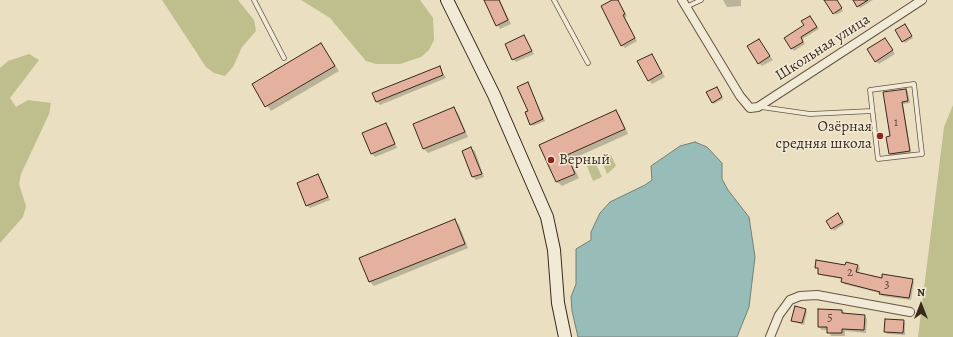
<!DOCTYPE html>
<html>
<head>
<meta charset="utf-8">
<style>
	body { margin:0 }
	#map { position:relative; width:953px; height:337px; overflow:hidden; background:#eadfc1; font-family:Alegreya,serif }
	canvas { display:block }
	.north { position:absolute; left:901px; top:285px; width:40px; height:40px; -webkit-text-stroke:3px #f1ead7; paint-order:stroke; rotate:0deg; font-size:11px; font-weight:700; line-height:16px; text-align:center; color:#3a291b }
	.north::after { content:''; display:block; margin:auto; width:14px; height:18px; background:#3a291b; clip-path:polygon(50% 0,100% 100%,50% 72%,0 100%) }
</style>
</head>
<body>
<div id="map">
<canvas width="953" height="337"></canvas>
<div class="north">N</div>
</div>
<script>
const c = document.querySelector('canvas').getContext('2d');
c.lineJoin = 'round';
function fill(path, color) { c.fillStyle = color; c.fill(path, 'evenodd'); }
const poly = rows => new Path2D(rows.map(r => 'M' + r).join(''));
function stroke(path, color, width, dash) { c.strokeStyle = color; c.lineWidth = width; c.lineCap = dash ? 'butt' : 'round'; c.setLineDash(dash || []); c.stroke(path); }
function drawText(font, color, halo, rows, align = 'center') {
  c.font = font + ' Alegreya,serif'; c.lineWidth = 3; c.setLineDash([]); c.textBaseline = 'middle'; c.strokeStyle = halo; c.fillStyle = color; for (const [text, x, y, turn = 0] of rows) {
    c.save(); c.translate(x, y); c.rotate((+turn || 0) * Math.PI / 180); c.textAlign = isNaN(turn) ? turn : align; if (halo) c.strokeText(text, 0, 0); c.fillText(text, 0, 0); c.restore();
  }
}
fill(poly([
	[162,0,238,0,254,20,256,31,242,47,233,67,225,76,214,73,206,67],
	[301,0,420,0,433,18,434,40,429,50,421,57,400,64,376,64,366,61,330,18],
	[29,54,39,60,10,98,16,107,28,100,51,103,49,114,21,174,19,184,26,206,23,217,0,243,0,68,8,61],
	[953,105,953,337,918,337,944,127],
	[611,155,616,166,607,174,601,159],
	[595,162,602,177,593,181,587,166]
]), '#bfbf8d');
const water = poly([
	[695,142,707,147,722,163,722,179,728,190,749,217,755,257,749,307,737,337,578,337,572,311,571,297,576,284,576,249,591,240,591,232,600,213,610,202,645,185,652,180,651,166,680,146,695,142]
]);
fill(water, '#98bcb7');
stroke(water, '#728179', 1);
fill(poly([
	[484,0,500,0,511,24,500,29],
	[614,0,619,2,627,16,625,18,637,41,625,48,622,45],
	[723,0,741,0,741,6,727,7],
	[830,0,837,0,843,11,836,15],
	[854,0,873,0,860,8],
	[810,17,819,29,802,39,805,44,794,51,785,38,805,25],
	[907,28,913,38,905,43,903,41],
	[524,36,534,54,516,62,513,59],
	[759,40,773,60,762,66,759,63],
	[885,40,895,54,879,64,876,61],
	[321,44,339,71,271,111,253,84],
	[652,55,665,77,652,84,649,80],
	[439,67,446,78,380,105,377,102,374,94],
	[528,83,545,121,533,126,531,124,529,111],
	[718,90,723,99,714,104,712,102],
	[906,90,908,92,910,103,903,104,911,153,892,156,890,154,891,137],
	[454,108,458,113,468,137,428,153,424,149],
	[616,111,620,116,628,134,570,160,579,178,562,186,557,182,541,146],
	[386,124,389,127,397,148,375,157,372,154],
	[471,148,475,151,484,177,476,180,473,177],
	[318,175,321,179,330,200,310,208,307,205],
	[840,217,844,224,834,231,832,228],
	[455,221,459,225,468,248,374,286,370,282,360,259],
	[858,266,860,268,858,274,883,279,912,280,914,282,911,300,882,296,880,293,844,284,843,279,821,275,819,269,816,267],
	[805,309,807,312,804,325,795,322,793,320],
	[819,310,842,311,845,313,864,316,867,319,866,333,845,331,845,336,831,336,828,330,822,330,819,327],
	[903,321,905,323,905,335,887,334,885,332]
]), '#0003');
const building = poly([
	[484,0,499,0,508,20,496,26,484,0],
	[612,0,618,0,625,14,623,15,635,38,621,46,601,6,612,0],
	[824,0,837,0,842,8,833,14,824,0],
	[853,0,868,0,857,7,853,0],
	[810,16,817,27,801,37,803,42,791,49,784,38,804,25,801,21,810,16],
	[905,24,912,36,902,42,895,30,905,24],
	[524,35,532,51,512,60,505,44,524,35],
	[885,38,893,50,875,62,867,49,885,38],
	[759,39,770,56,758,64,747,46,759,39],
	[321,43,335,66,265,107,252,84,321,43],
	[652,54,662,73,648,81,637,61,652,54],
	[440,66,443,75,376,102,372,93,440,66],
	[528,82,543,119,530,125,525,112,528,111,517,87,528,82],
	[717,87,722,97,712,103,706,92,717,87],
	[906,89,908,101,902,102,910,151,889,154,886,137,890,136,883,92,906,89],
	[454,107,465,132,423,149,413,124,454,107],
	[616,110,625,129,567,155,575,174,556,182,539,145,616,110],
	[386,123,395,144,371,154,362,133,386,123],
	[471,147,482,174,472,177,462,151,471,147],
	[318,174,328,197,306,206,297,183,318,174],
	[838,213,843,222,831,229,826,221,838,213],
	[455,219,465,244,369,282,359,258,455,219],
	[816,260,845,265,846,262,858,265,856,272,882,278,882,274,913,279,909,298,879,294,880,292,841,282,842,278,818,274,818,268,815,268,816,260],
	[795,306,806,309,802,323,791,321,795,306],
	[818,309,842,310,842,313,865,315,864,330,842,329,842,333,827,333,827,327,818,327,818,309],
	[885,319,904,320,903,333,884,332,885,319]
]);
fill(building, '#e4b19f');
stroke(building, '#3a291b', 1);
const lane = poly([
	[254,0,284,58],
	[554,0,588,63],
	[686,7,701,0],
	[914,84,922,154,878,159,870,90,914,84],
	[761,107,810,114,872,111]
]);
const street = poly([
	[682,0,740,96,750,108,758,107,922,0],
	[770,337,779,315,790,300,800,296,817,295,910,312]
]);
const secondary = poly([
	[447,0,494,95,547,217,554,250,558,303,565,337]
]);
stroke(lane, '#665644', 5.5);
stroke(street, '#665644', 10);
stroke(secondary, '#3a291b', 14);
stroke(lane, '#f1ead7', 4);
stroke(street, '#f1ead7', 8);
stroke(secondary, '#f1ead7', 12);
for (const [x, y, r, color] of [
	[880,136,4,"#8f2418"],
	[551,160,4,"#8f2418"]
]) { const dot = new Path2D(); dot.arc(x, y, r, 0, 2 * Math.PI); c.fillStyle = color; c.fill(dot); stroke(dot, '#f1ead7', 1.5); }
drawText('13px', '#644b3c', null, [
	["1",896,123],
	["2",850,273],
	["3",887,285],
	["5",830,318]
]);
drawText('15px', '#3a291b', '#f1ead7', [
	["Школьная улица",823,48,-33]
]);
drawText('15px', '#3a291b', '#f1ead7', [
	["Озёрная",872,127],
	["средняя школа",872,144],
	["Верный",559,160,"left"]
], 'right');
</script>
</body>
</html>
